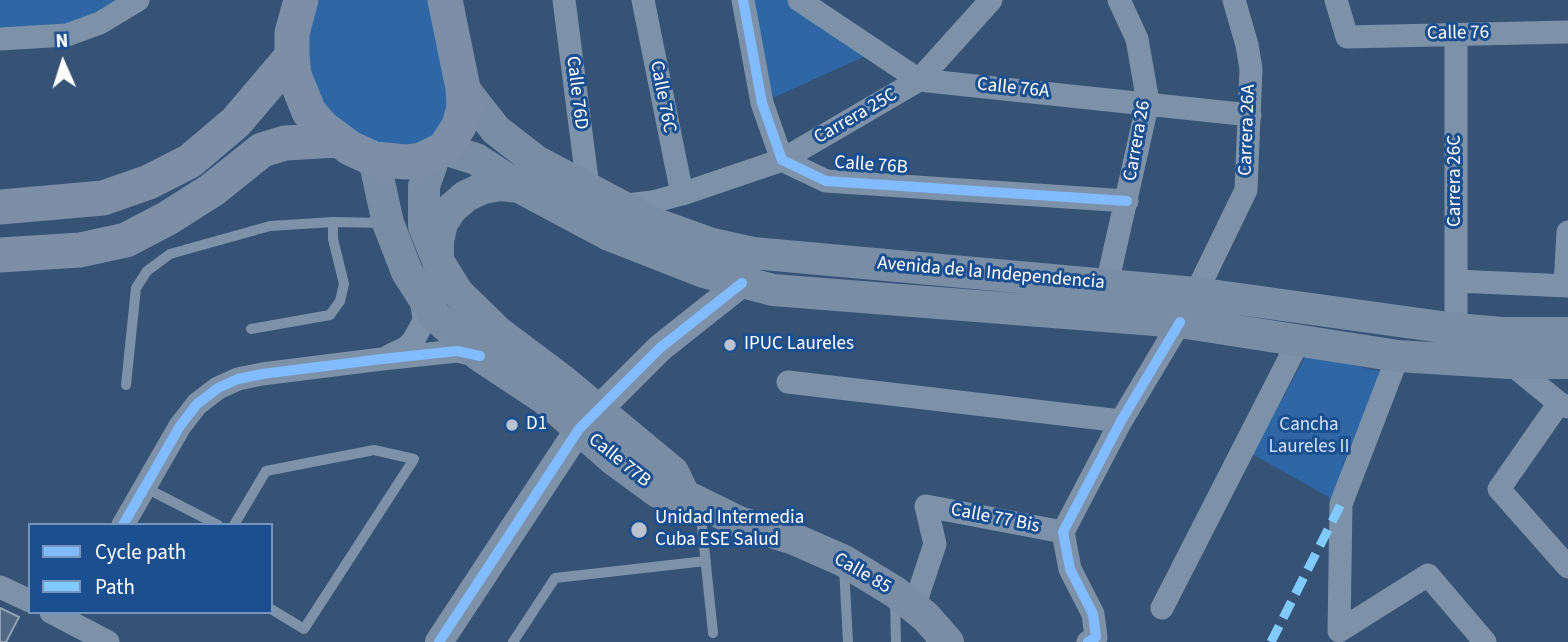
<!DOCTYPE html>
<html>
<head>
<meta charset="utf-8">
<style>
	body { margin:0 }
	#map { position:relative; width:1568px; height:642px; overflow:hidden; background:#365274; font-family:"Source Sans 3",sans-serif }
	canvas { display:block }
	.legend { position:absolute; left:28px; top:523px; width:245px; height:91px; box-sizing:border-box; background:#1b4f8f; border:2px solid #7695bc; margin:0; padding:9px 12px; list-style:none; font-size:21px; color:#fff }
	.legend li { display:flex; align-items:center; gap:14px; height:35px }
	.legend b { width:35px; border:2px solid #7695bc }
	.north { position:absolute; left:28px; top:28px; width:70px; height:70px; -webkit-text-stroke:5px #1b4f8f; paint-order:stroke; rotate:357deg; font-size:19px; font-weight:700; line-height:28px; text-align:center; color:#fff }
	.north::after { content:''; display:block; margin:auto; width:24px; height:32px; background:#fff; clip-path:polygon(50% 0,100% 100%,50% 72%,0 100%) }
</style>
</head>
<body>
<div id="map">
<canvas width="1568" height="642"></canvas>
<ul class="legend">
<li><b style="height:9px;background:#80bcff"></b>Cycle path</li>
<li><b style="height:9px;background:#80caff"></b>Path</li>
</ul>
<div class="north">N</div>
</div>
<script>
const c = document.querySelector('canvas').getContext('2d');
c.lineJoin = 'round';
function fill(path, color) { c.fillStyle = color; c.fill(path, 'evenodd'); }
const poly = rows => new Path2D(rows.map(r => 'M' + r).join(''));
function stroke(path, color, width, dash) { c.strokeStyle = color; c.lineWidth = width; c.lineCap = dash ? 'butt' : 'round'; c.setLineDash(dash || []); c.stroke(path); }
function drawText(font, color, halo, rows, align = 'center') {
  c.font = font + ' "Source Sans 3",sans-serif'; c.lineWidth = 6; c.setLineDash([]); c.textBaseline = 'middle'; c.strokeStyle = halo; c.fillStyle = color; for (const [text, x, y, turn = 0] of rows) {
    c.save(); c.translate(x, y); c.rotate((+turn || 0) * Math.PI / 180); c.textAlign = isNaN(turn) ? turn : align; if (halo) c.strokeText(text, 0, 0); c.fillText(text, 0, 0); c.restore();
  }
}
fill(poly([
	[0,0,138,0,100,23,0,39],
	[301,0,445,0,463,88,421,160,322,127,296,10],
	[743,0,799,0,874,52,762,103],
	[1307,354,1382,372,1343,464,1341,504,1252,454]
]), '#2f66a5');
const building = poly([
	[0,608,19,617,6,642,0,642,0,608]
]);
fill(building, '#526984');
stroke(building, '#92a2b6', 2);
stroke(poly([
	[251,329,330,315,340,301,344,284,333,239,333,222,386,223],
	[126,385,136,288,147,271,170,254,270,226,333,222],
	[144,487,218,525],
	[700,507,713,633],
	[234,525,266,471,374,450,414,459,304,629,271,609],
	[844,568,848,642],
	[895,599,896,642],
	[513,642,555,578,706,561]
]), '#7d92a8', 10);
stroke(poly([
	[564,0,588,187],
	[643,0,682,194],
	[743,0,762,103,782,160,826,181,1127,201],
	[799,0,919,80,1250,115],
	[1336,0,1347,37,1568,32],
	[0,39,67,35,100,23,138,0],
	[619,206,652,202,682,194,782,160,919,80,991,0],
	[1456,281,1568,286],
	[1107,284,1148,102,1137,39,1119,0],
	[1565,286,1568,232],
	[1196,293,1246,190,1251,69,1247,45,1234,0],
	[1456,329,1456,34],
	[389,356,406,348,413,341,424,321,421,296],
	[1510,363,1559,403,1568,407],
	[788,382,1121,421],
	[1559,403,1499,489,1568,567],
	[123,525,180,426,197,404,218,388,238,379,262,374,382,359,457,351,480,356],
	[0,587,30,601],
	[914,607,935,544,926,506,1063,532],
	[1162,608,1299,340],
	[51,612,108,642],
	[1339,631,1341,504,1398,356],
	[1339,631,1428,575,1485,642],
	[1088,642,1096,637,1093,614,1070,569,1063,532,1121,421,1180,322]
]), '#7d92a8', 23);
stroke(poly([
	[439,642,579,429,660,348,742,283]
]), '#7d92a8', 28);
stroke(poly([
	[463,88,496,130,536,161,651,222,712,244,753,253,1196,293,1456,329,1502,333,1568,333],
	[444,149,476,159,519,187,607,234,704,272,773,290,1180,322,1398,356,1510,363,1568,363],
	[435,155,424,186,424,226,438,261,458,293,498,332,562,380,673,472,684,495],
	[374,159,388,223,407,272,435,316,480,356,545,399,613,459,658,492,684,495,739,522,794,539,844,561,895,592,926,617,948,642],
	[438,259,438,241,442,223,452,208,466,196,483,188,501,185,519,187]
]), '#798da4', 32);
stroke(poly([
	[301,0,292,33,292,56,294,75,309,112,322,127,350,148,374,159,406,162,421,160,444,149,459,126,464,108,463,88,445,0],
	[0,207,103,198,149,182,190,161,236,122,292,56],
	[0,255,80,250,126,240,168,218,212,190,262,150,285,143,338,140]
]), '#7d8ea7', 35);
stroke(poly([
	[1271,642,1341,504]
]), '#80caff', 9, [18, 9]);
stroke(poly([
	[743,0,762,103,782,160,826,181,1127,201],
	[123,525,180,426,197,404,218,388,238,379,262,374,382,359,457,351,480,356],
	[439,642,579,429,660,348,742,283],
	[1088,642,1096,637,1093,614,1070,569,1063,532,1121,421,1180,322]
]), '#80bcff', 10);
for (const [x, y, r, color] of [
	[730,345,7,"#b9c2ce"],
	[512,425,7,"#b9c2ce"],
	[639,530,9,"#b9c2ce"]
]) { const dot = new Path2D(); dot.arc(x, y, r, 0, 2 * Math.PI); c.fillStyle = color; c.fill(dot); stroke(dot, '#1b4f8f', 2.5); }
drawText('19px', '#fff', '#1b4f8f', [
	["Calle 76",1458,34,-1],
	["Calle 76A",1013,89,6],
	["Calle 76D",576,93,83],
	["Calle 76C",662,97,79],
	["Carrera 25C",856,117,-30],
	["Carrera 26A",1248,130,-88],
	["Carrera 26",1138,141,-80],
	["Calle 76B",871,166,4],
	["Carrera 26C",1456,181,-90],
	["Avenida de la Independencia",991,274,5],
	["Calle 77B",619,461,39],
	["Calle 77 Bis",995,519,11],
	["Calle 85",862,574,30]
]);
drawText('19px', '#fff', '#1b4f8f', [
	["IPUC Laureles",744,345],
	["D1",526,425],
	["Unidad Intermedia",655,519],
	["Cuba ESE Salud",655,541]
], 'left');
drawText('19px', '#cfe3fa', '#1b4f8f', [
	["Cancha",1309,426],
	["Laureles II",1309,448]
]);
</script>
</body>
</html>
